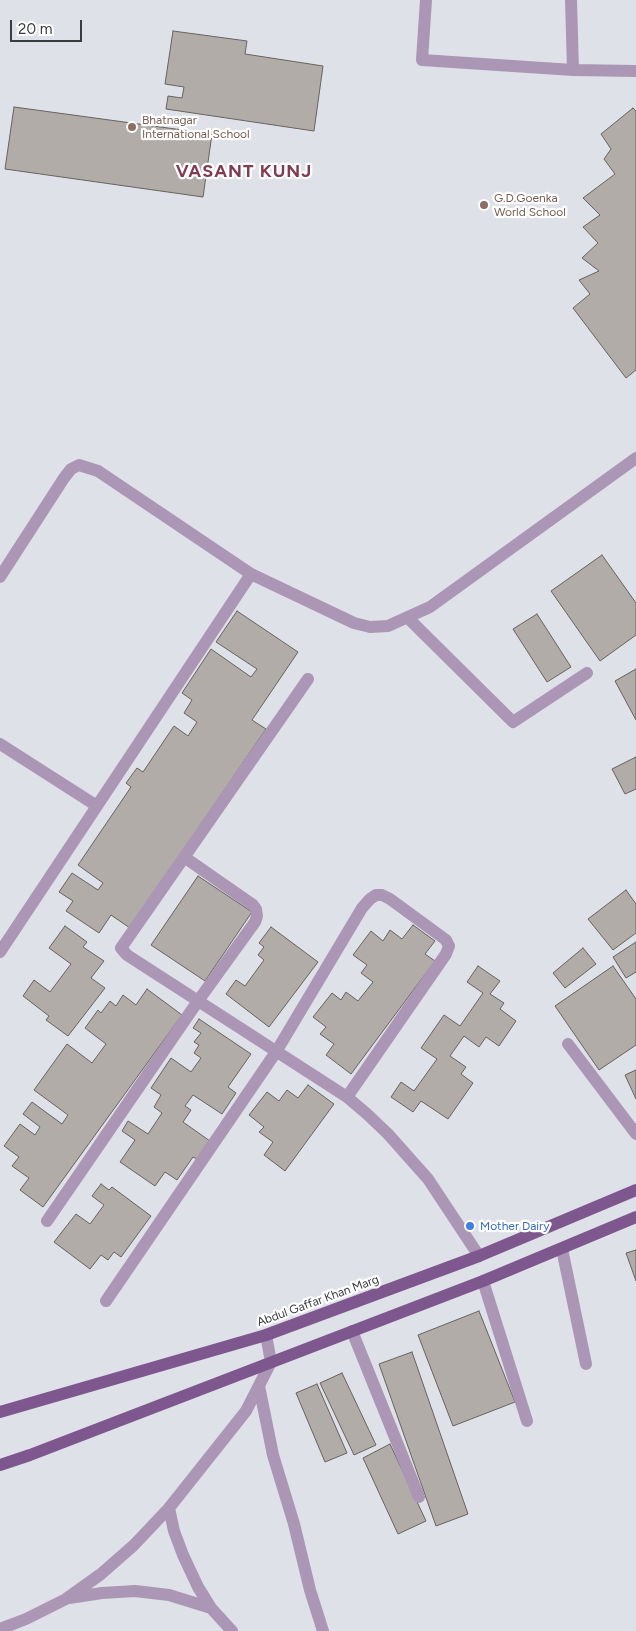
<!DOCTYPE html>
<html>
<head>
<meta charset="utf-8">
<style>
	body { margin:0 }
	#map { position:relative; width:636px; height:1631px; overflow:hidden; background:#dfe1e8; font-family:Figtree,sans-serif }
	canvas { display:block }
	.scale { position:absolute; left:10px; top:20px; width:72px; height:22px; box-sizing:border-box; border:2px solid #3b3c3f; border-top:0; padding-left:6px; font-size:15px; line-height:18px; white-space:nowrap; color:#3b3c3f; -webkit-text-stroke:4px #fff; paint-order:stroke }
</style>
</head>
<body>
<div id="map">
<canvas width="636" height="1631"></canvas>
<div class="scale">20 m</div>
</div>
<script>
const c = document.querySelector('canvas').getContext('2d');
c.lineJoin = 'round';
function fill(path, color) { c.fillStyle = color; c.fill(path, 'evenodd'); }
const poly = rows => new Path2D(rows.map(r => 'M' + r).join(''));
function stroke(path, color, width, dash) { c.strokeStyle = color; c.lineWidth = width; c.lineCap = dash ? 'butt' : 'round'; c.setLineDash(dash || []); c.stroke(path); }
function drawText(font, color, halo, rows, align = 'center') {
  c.font = font + ' Figtree,sans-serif'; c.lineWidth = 4.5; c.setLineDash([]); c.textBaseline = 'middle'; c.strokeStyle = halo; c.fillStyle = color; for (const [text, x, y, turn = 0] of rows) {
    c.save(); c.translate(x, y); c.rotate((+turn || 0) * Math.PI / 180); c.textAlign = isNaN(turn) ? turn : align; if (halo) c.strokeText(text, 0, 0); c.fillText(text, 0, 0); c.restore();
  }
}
const building = poly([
	[173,31,247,41,245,54,323,66,314,131,166,109,168,96,182,98,184,87,165,84,173,31],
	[14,107,212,134,203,197,5,169,14,107],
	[633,108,636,111,636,370,626,378,573,308,590,294,579,280,599,271,582,258,598,243,583,227,600,215,583,198,615,174,604,159,611,149,601,134,633,108],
	[602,555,636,603,636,635,600,661,551,591,602,555],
	[237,611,298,652,252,720,266,729,130,928,111,915,99,933,66,911,73,901,59,892,72,873,98,890,103,883,78,865,131,787,126,783,137,768,143,772,174,726,188,736,197,722,184,713,192,700,182,693,211,649,251,677,257,669,216,642,237,611],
	[537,614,571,667,547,682,513,629,537,614],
	[636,669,636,720,615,681,636,669],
	[636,757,636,789,625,794,612,769,636,757],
	[198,876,252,912,205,981,151,945,198,876],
	[626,890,636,904,636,933,613,950,588,919,626,890],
	[413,925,435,941,425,954,435,961,351,1074,326,1055,334,1044,320,1034,326,1027,313,1017,332,993,341,1000,346,992,358,1001,373,982,361,973,367,965,353,955,371,931,383,941,390,930,402,939,413,925],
	[65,926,87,942,83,947,104,961,91,978,105,988,68,1036,46,1020,49,1016,23,996,34,980,50,992,71,964,49,948,65,926],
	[271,927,318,962,269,1027,226,994,236,980,245,986,264,960,258,955,264,947,259,943,271,927],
	[636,942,636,972,626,978,613,957,636,942],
	[583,948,596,964,565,988,553,973,583,948],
	[478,966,500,981,490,994,504,1003,500,1009,516,1021,499,1046,486,1037,479,1047,464,1036,450,1056,466,1067,461,1074,473,1083,448,1119,421,1101,413,1112,391,1097,401,1082,414,1091,437,1059,421,1048,444,1015,460,1026,483,993,467,982,478,966],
	[613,966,636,999,636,1045,599,1070,555,1006,613,966],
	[147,989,182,1015,43,1207,20,1190,29,1178,12,1166,19,1157,4,1146,20,1124,35,1135,40,1127,23,1114,32,1102,62,1124,68,1115,34,1090,67,1044,92,1063,106,1044,85,1028,98,1010,101,1013,110,1001,116,1006,123,995,136,1005,147,989],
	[199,1019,251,1054,228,1087,236,1093,222,1114,193,1095,185,1106,191,1110,183,1122,210,1141,197,1159,193,1157,177,1180,165,1172,155,1186,120,1162,135,1140,122,1131,128,1121,148,1134,162,1113,154,1107,161,1095,151,1088,171,1058,191,1072,201,1058,194,1053,199,1045,194,1042,201,1033,193,1028,199,1019],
	[636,1070,636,1099,625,1075,636,1070],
	[308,1085,334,1104,285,1171,264,1155,273,1142,259,1132,264,1127,249,1115,267,1092,279,1101,287,1090,298,1098,308,1085],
	[101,1184,109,1190,112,1187,151,1216,121,1257,114,1252,108,1260,101,1255,90,1269,54,1242,76,1214,90,1224,104,1205,92,1196,101,1184],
	[636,1250,636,1281,626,1253,636,1250],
	[479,1311,515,1402,453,1426,418,1335,479,1311],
	[412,1352,468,1514,436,1526,379,1364,412,1352],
	[342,1373,376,1445,354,1455,320,1383,342,1373],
	[317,1384,347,1453,325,1462,296,1393,317,1384],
	[390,1444,426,1521,398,1534,363,1458,390,1444]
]);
fill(building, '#b1aca7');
stroke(building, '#67625e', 1);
stroke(poly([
	[426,0,422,60,573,70],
	[571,0,573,70,636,71],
	[0,577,64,478,71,469,79,465,98,471,251,574,354,623,370,627,388,626,430,607,636,458],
	[408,618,513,722,587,673],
	[308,679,121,948,127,955,347,1097,367,1114,388,1134,428,1179,479,1256],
	[0,744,97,806],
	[0,952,251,574],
	[568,1044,636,1134],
	[47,1221,198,1001,255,922,257,916,256,909,253,905,184,857],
	[562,1249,586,1364],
	[483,1281,527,1421],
	[106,1301,276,1052,362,908,370,899,376,895,382,895,390,899,446,940,449,946,446,954,347,1097],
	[352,1331,419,1497],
	[259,1386,273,1455,294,1524,310,1590,323,1631],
	[169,1508,174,1531,183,1555,198,1587,211,1608,232,1631],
	[69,1598,102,1593,135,1591,169,1595,211,1608],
	[0,1629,26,1619,66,1599,101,1574,134,1545,169,1508,246,1411,271,1362,266,1335]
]), '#ac96b6', 12);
stroke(poly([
	[0,1412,266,1335,479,1256,636,1190],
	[0,1465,30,1455,483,1281,636,1217]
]), '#7f578f', 12);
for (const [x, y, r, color] of [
	[132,127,5,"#8d6e63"],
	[484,205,5,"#8d6e63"],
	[470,1226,5,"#3f7fe0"]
]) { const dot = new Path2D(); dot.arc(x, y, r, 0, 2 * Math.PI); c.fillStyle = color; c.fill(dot); stroke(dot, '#fff', 2); }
drawText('12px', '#785e54', '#fff', [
	["Bhatnagar",142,120],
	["International School",142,134],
	["G.D.Goenka",494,198],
	["World School",494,212]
], 'left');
drawText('12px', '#366cbe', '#fff', [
	["Mother Dairy",480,1226]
], 'left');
drawText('12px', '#3b3c3f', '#fff', [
	["Abdul Gaffar Khan Marg",318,1301,-20]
]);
c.letterSpacing = '1px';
drawText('bold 18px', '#813b53', '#fff', [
	["VASANT KUNJ",244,172]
]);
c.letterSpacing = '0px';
</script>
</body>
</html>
